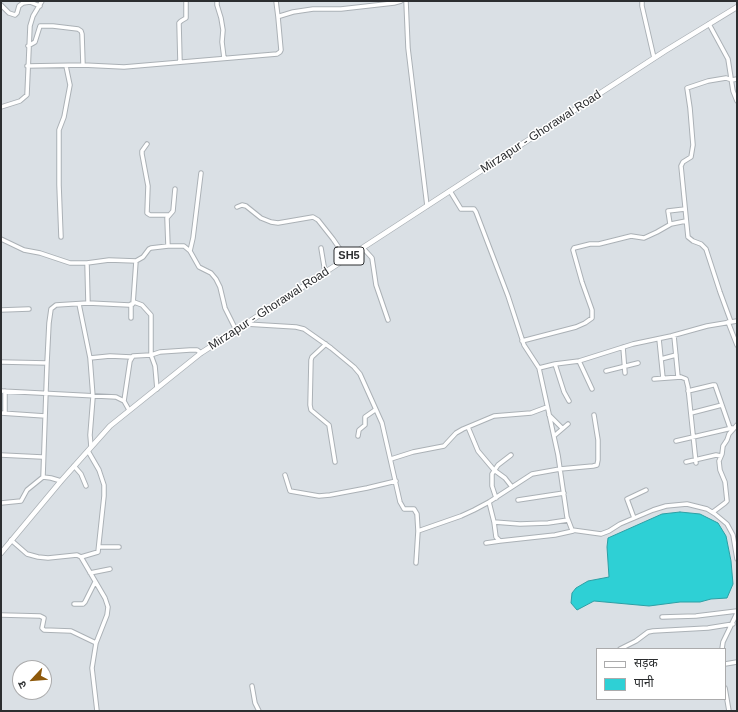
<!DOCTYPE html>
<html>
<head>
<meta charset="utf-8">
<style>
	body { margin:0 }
	#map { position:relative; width:738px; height:712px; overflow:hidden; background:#dae0e5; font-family:Arial,"Noto Sans Devanagari",sans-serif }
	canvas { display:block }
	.frame { position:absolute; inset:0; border:2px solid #2c2e30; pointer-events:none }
	.legend { position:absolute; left:596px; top:648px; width:130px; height:52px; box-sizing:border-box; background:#fff; border:1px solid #ababac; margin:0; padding:5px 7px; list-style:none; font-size:12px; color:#2c2e30 }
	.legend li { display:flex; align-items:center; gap:8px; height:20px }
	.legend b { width:20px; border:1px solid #ababac }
	.north { position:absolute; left:12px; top:660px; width:40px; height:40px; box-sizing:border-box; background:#fff; border:1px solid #ababac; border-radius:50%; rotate:244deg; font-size:11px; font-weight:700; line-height:16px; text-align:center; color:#2c2e30 }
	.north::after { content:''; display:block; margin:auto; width:14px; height:18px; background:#8e590b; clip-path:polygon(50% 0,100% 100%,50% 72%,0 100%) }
</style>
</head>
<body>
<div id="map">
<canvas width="738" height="712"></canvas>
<div class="frame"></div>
<ul class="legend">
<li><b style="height:5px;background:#fff"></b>सड़क</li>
<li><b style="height:11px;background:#2ed0d5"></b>पानी</li>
</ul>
<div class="north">उ</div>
</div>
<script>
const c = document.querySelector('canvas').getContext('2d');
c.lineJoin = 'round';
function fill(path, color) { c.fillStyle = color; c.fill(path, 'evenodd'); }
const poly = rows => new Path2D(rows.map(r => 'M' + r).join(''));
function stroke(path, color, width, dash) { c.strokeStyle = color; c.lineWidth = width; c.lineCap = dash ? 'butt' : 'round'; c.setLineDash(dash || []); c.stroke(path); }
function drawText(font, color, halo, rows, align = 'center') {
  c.font = font + ' Arial,sans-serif'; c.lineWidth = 3; c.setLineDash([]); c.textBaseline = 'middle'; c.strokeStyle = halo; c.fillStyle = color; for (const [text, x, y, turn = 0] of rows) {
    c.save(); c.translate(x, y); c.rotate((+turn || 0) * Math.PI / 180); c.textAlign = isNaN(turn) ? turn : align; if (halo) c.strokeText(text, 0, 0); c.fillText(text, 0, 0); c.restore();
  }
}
const water = poly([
	[680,512,700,514,718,523,726,536,731,561,733,584,727,598,711,599,700,602,680,602,649,606,594,601,577,610,571,603,572,593,576,588,588,581,609,577,607,547,608,538,662,514,680,512]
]);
fill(water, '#2ed0d5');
stroke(water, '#2d9fa4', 1);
const minor = poly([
	[217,1,217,5,221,18,223,30,222,42,224,58],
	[276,1,278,17],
	[406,1,408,48,427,206],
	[642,1,642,6,654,58],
	[1,5,9,13,15,15,17,13,19,6,23,3,30,2,40,6],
	[709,24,728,59,733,91,737,101],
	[28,46,35,42,40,26,53,26,78,29,81,31,82,34,83,65],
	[180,62,179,23,181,21,186,18,186,1],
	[27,66,83,65,124,67,277,54,280,52,281,50,278,17,280,16,293,12,313,9,341,9,394,3,401,1],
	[1,107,20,101,27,95,30,26,33,16,42,1],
	[147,144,142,151,142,154,148,186,147,213,150,215,169,215],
	[450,191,461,209,474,209,476,212,508,296,524,345,539,368,558,455,567,517,572,530,601,534,609,531,620,524,653,510,666,506,687,504,707,509,715,514,727,524,733,535,737,559],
	[237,207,242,205,246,206,261,218,271,222,278,223,313,217,318,220,333,239,346,258],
	[670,224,668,211,685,209],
	[61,237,59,185,59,130,64,117,70,85,66,66],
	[1,239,24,250,40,253,70,263,87,263,109,260,136,261,143,257,149,249,151,248,168,246,184,246,190,251,199,267,211,273,216,279,220,287,225,308,236,330],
	[168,246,167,218,173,211,175,189],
	[321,248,325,272],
	[363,248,372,258,376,285,388,320],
	[190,251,193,238,201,173],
	[87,263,88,303],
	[134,302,142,305,151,315,151,355,160,352,190,350,197,350,201,353],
	[79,304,90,358,93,397,90,435,91,447],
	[131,304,131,318],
	[1,310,29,309],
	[728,322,737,345],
	[731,322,720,292,706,249,701,244,693,241,688,237,681,166,683,162,691,157,693,145,690,108,687,88,708,81,726,78,732,80,737,79],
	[246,324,296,327,304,329,331,348,354,367,360,374,382,423,400,502,404,509,414,509,417,514,418,531,416,563],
	[674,336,678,377],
	[659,339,663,378],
	[522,341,576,327,585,323,592,318,592,310,582,282,573,250,574,248,590,244,599,244,631,236,644,238,657,232,671,224,686,221],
	[326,344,312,357,311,360,310,405,311,410,329,425,335,462],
	[623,347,625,373],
	[90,358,110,356,131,357],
	[661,359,676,355],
	[579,361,592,389],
	[1,362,47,363],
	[555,364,564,392,569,401],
	[539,368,555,364,579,361,633,344,671,336,707,326,737,321],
	[606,371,638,363],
	[654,379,681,377,686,379,688,387,696,463],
	[1,391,116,397,124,401,129,410],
	[5,391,5,413],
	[688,391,713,385,715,385,730,428],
	[124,401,130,361,133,356,151,355,155,366,157,389],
	[1,413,45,416],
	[691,413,722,405],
	[549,415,562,428],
	[468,427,478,451,494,470,505,478,512,487],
	[358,436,359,430,365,425,365,417,375,410],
	[554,436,568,424],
	[676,441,732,428],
	[1,455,42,457],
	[391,459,413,452,444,446,456,433,463,429,494,416,531,413,547,407],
	[686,462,716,455,721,456],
	[74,466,81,474,86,486],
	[285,475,290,491,319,496,330,495,367,488,396,481],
	[43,477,47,363,49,323,51,309,56,305,88,303,129,305,133,304,136,261],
	[496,498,492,486,492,474,498,465,511,455],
	[518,500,564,493],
	[489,502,494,522,496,537,500,541,555,535,573,531],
	[1,503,21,501,27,490,43,477,51,478,61,481],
	[713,512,725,503,727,501,725,482,720,470,719,461,722,454,723,446,727,440,729,434,737,425],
	[634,518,627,499,646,490],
	[494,522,520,524,548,523,568,520],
	[418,531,461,516,474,510,489,502,532,474,560,469,593,466,597,465,598,460,598,440,594,415],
	[11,540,27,554,38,557,48,558,77,555,81,557,105,598,108,607,107,615,96,643,92,668,97,711],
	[486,543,500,541],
	[99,547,119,547],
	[81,557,98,552,104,496,104,485,99,470,88,451],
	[90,573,110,569],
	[74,604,83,604,85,602,95,582],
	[1,615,40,616,44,618,42,628,44,630,71,631,96,643],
	[662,617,696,616,737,611],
	[620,649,636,641,648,632,653,631,708,628,733,624],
	[722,649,723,642,737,613],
	[725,664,737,662],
	[252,686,255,703,259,711],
	[725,688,729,711]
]);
const major = poly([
	[1,553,61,481,110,426,201,353,665,51,737,7]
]);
stroke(minor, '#abb1b6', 5.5);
stroke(major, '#abb1b6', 6);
stroke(minor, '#fff', 3.5);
stroke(major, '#fff', 4.5);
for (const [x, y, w] of [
	[349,256,30]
]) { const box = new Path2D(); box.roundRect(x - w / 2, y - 9, w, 18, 3); c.fillStyle = '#fff'; c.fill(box); stroke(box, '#2c2e30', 1); }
drawText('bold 11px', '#2c2e30', null, [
	["SH5",349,256]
]);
drawText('12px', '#2c2e30', '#fff', [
	["Mirzapur - Ghorawal Road",541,132,-33],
	["Mirzapur - Ghorawal Road",269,309,-33]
]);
</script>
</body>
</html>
